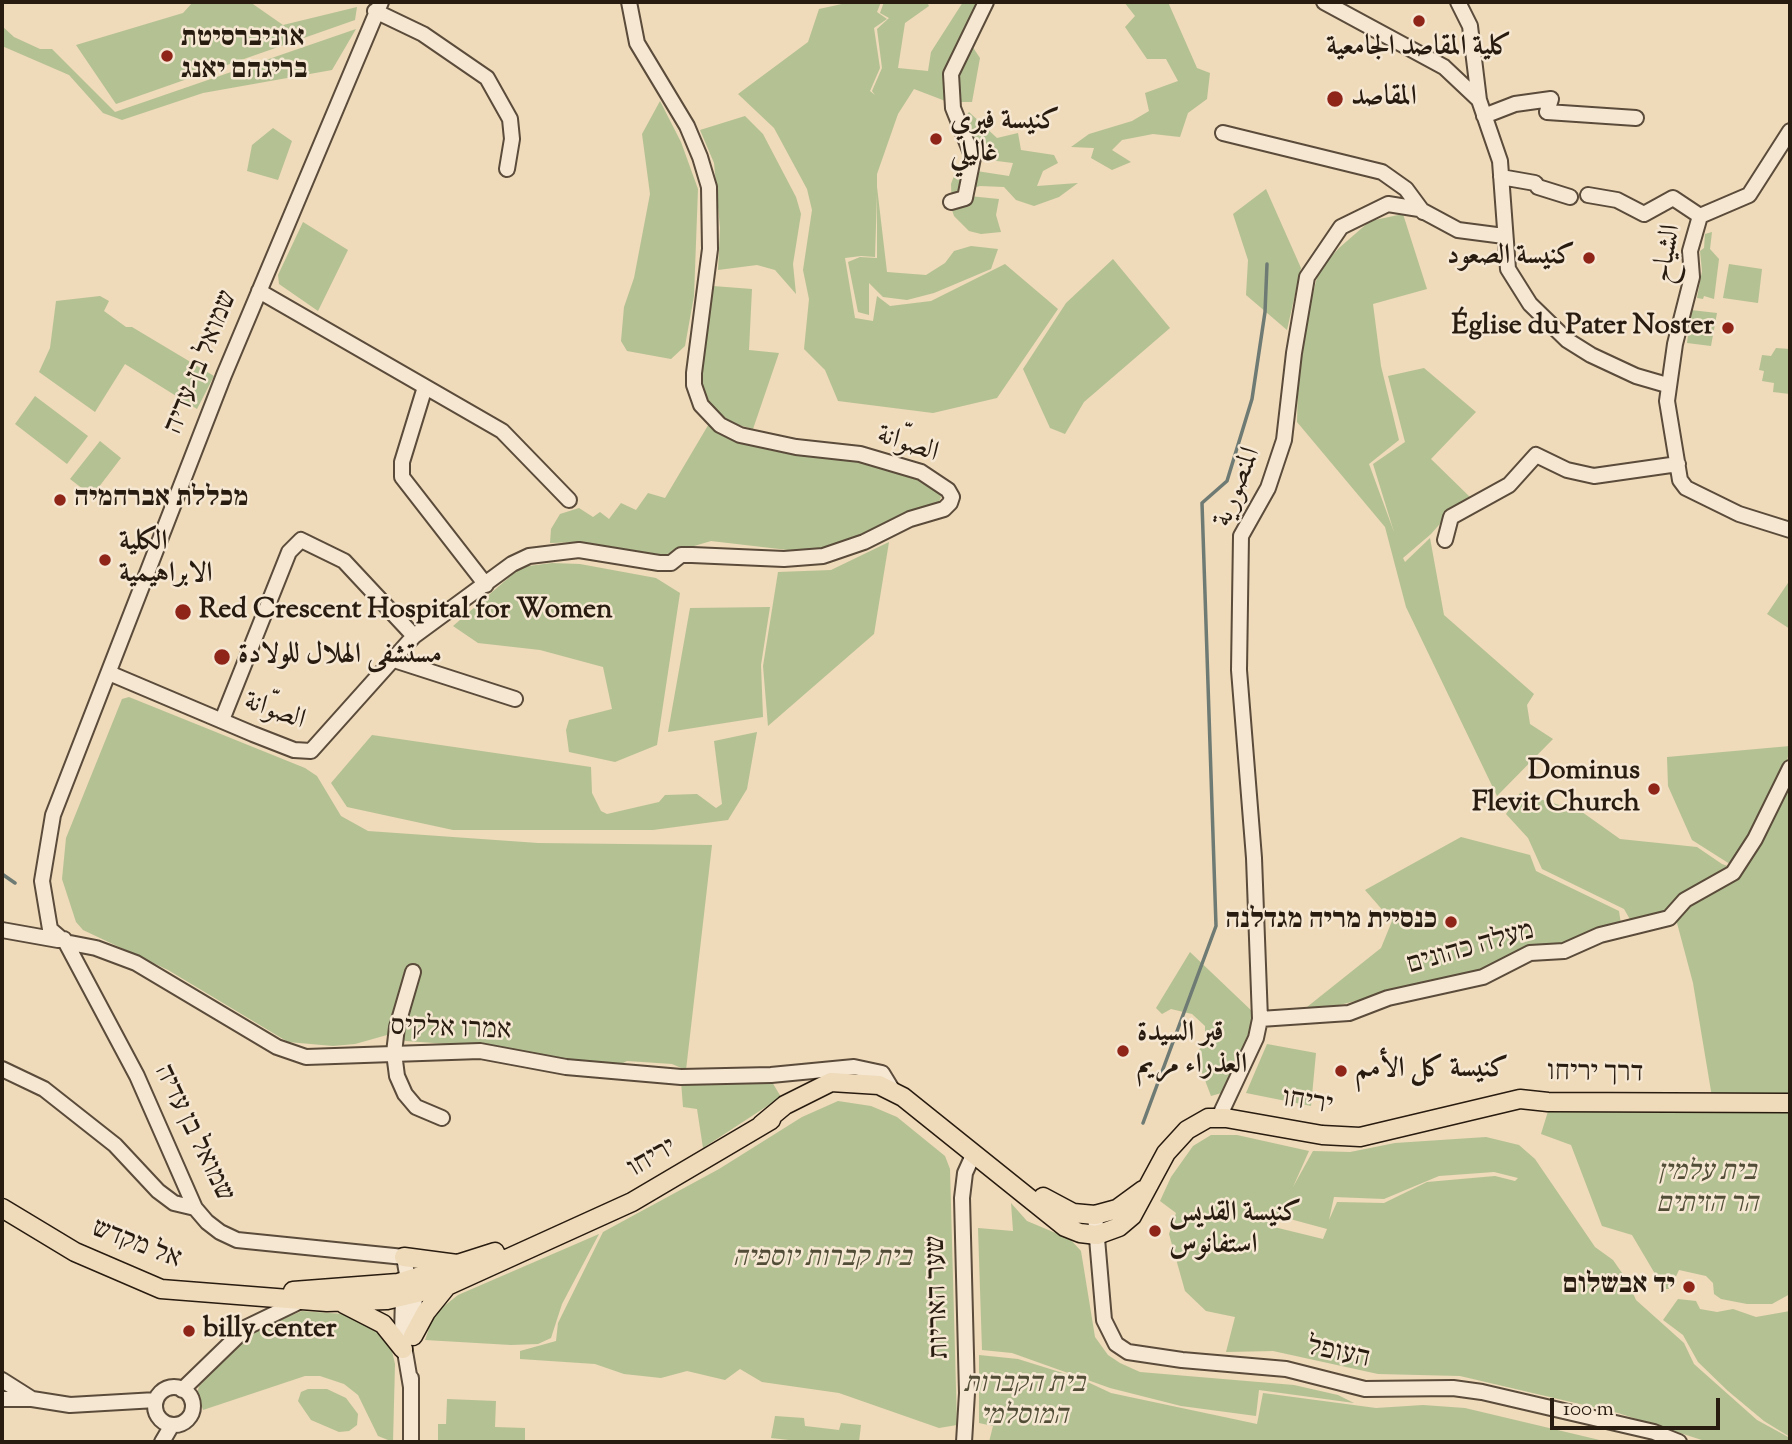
<!DOCTYPE html>
<html>
<head>
<meta charset="utf-8">
<style>
	body { margin:0 }
	#map { position:relative; width:1792px; height:1444px; overflow:hidden; background:#efdab9; font-family:"Sorts Mill Goudy",serif }
	canvas { display:block }
	.frame { position:absolute; inset:0; border:4px solid #281b0f; pointer-events:none }
	.scale { position:absolute; left:1550px; top:1398px; width:170px; height:32px; box-sizing:border-box; border:4px solid #281b0f; border-top:0; padding-left:9px; font-size:21px; line-height:24px; white-space:nowrap; color:#281b0f; -webkit-text-stroke:5px #f5e7d2; paint-order:stroke }
</style>
</head>
<body>
<div id="map">
<canvas width="1792" height="1444"></canvas>
<div class="frame"></div>
<div class="scale">100 m</div>
</div>
<script>
const c = document.querySelector('canvas').getContext('2d');
c.lineJoin = 'round';
function fill(path, color) { c.fillStyle = color; c.fill(path, 'evenodd'); }
const poly = rows => new Path2D(rows.map(r => 'M' + r).join(''));
function stroke(path, color, width, dash) { c.strokeStyle = color; c.lineWidth = width; c.lineCap = dash ? 'butt' : 'round'; c.setLineDash(dash || []); c.stroke(path); }
function drawText(font, color, halo, rows, align = 'center') {
  c.font = font + ' "Sorts Mill Goudy",Amiri,"Frank Ruhl Libre",serif'; c.lineWidth = 5; c.setLineDash([]); c.textBaseline = 'middle'; c.strokeStyle = halo; c.fillStyle = color; for (const [text, x, y, turn = 0] of rows) {
    c.save(); c.translate(x, y); c.rotate((+turn || 0) * Math.PI / 180); c.textAlign = isNaN(turn) ? turn : align; if (halo) c.strokeText(text, 0, 0); c.fillText(text, 0, 0); c.restore();
  }
}
fill(poly([
	[193,2,250,2,283,25,357,7,355,20,116,104,76,45,183,13],
	[851,2,881,2,877,12,887,19,874,28,880,68,870,91,875,95,872,91,882,68,877,29,889,18,880,13,884,2,927,2,929,6,905,23,898,68,928,71,931,52,963,2,993,2,972,46,980,58,972,102,948,102,914,89,898,114,877,174,877,187,887,272,926,275,945,263,954,251,971,246,998,249,991,269,934,293,907,300,883,297,869,283,869,315,858,312,848,262,860,257,877,258,877,194,875,257,861,256,845,258,855,318,873,321,877,296,890,306,931,301,1005,264,1058,309,997,398,933,413,838,401,825,370,804,349,809,299,803,270,812,210,807,189,774,128,738,94,808,42,819,9],
	[1124,2,1168,2,1197,68,1210,73,1207,99,1188,113,1180,137,1153,134,1122,140,1112,150,1131,162,1112,170,1091,158,1094,148,1071,147,1089,134,1132,121,1149,111,1145,93,1178,81,1166,59,1147,59,1125,27,1135,16],
	[2,26,14,37,40,49,52,49,115,112,356,29,332,70,203,93,122,120,103,113,69,75,2,46],
	[660,101,681,142,698,189,694,296,685,346,671,359,627,351,621,341,624,307,634,278,650,194,642,134],
	[969,112,997,138,1018,133,1021,150,1054,155,1058,163,1043,171,1037,186,1078,183,1059,197,1034,206,1016,200,1004,187,980,186,966,190,969,196,999,199,996,215,1001,232,981,234,969,231,954,216,952,210,951,184,955,173,970,170,1009,176,1013,163,973,158,962,121],
	[745,116,763,134,796,197,801,214,793,264,796,294,775,270,757,265,718,270,720,228,714,163,700,130],
	[273,128,292,141,278,180,247,171,252,145],
	[1266,189,1301,268,1287,330,1246,295,1248,260,1233,214],
	[1403,214,1427,289,1373,304,1381,366,1399,440,1369,464,1394,532,1373,464,1405,442,1388,376,1424,368,1476,412,1431,459,1471,498,1453,509,1431,534,1403,558,1405,562,1430,538,1444,615,1534,694,1527,705,1530,724,1553,739,1497,796,1406,607,1385,527,1297,422,1299,346,1319,270,1339,248,1370,221],
	[303,222,348,250,318,311,279,284,278,275],
	[1712,232,1710,249,1719,259,1714,299,1704,296,1703,299,1697,298,1702,271,1700,251,1704,248,1705,234],
	[1113,259,1170,328,1084,402,1065,434,1050,428,1023,369,1066,303],
	[1729,264,1762,269,1758,303,1723,298],
	[713,286,752,289,749,350,779,353,753,429,729,422,711,407,700,380],
	[100,296,109,301,104,311,126,327,132,327,214,376,197,409,125,364,95,412,39,372,50,348,56,301],
	[1691,310,1717,313,1711,346,1687,343],
	[1776,348,1790,349,1790,394,1773,392,1774,383,1762,381,1764,371,1759,370,1762,355,1771,356],
	[35,396,88,436,67,464,15,424],
	[710,422,741,442,773,451,877,464,917,478,938,491,941,497,938,504,911,511,837,545,805,552,711,541,664,555,583,542,550,543,551,529,560,514,579,508,593,517,600,512,609,519,621,503,636,510,648,493,665,498],
	[100,441,121,458,92,496,70,479],
	[889,542,874,634,768,726,763,666,778,572,831,570],
	[552,563,580,564,656,578,680,593,657,745,615,762,569,752,566,730,569,720,612,709,603,667,540,650,478,643,453,626,521,567],
	[1790,580,1790,629,1767,614],
	[770,607,761,665,763,717,668,732,690,608],
	[129,697,305,768,317,776,341,816,368,831,538,843,712,845,686,1070,672,1064,627,1061,617,1066,476,1046,406,1041,387,1035,355,1044,333,1046,288,1042,168,970,83,930,76,922,62,879,66,838,122,699],
	[757,732,747,789,728,820,653,830,453,830,347,807,331,783,372,735,591,767,592,793,601,811,607,814,659,802,665,795,697,794,716,808,722,804,714,741],
	[1790,746,1784,776,1733,866,1692,840,1668,786,1667,757],
	[1790,779,1790,1294,1772,1304,1747,1304,1721,1299,1714,1294,1713,1283,1706,1276,1679,1270,1670,1289,1664,1289,1632,1235,1602,1226,1571,1145,1541,1134,1549,1108,1713,1103,1693,983,1673,908,1631,921,1624,909,1542,869,1528,838,1506,814,1520,793,1582,812,1620,839,1697,847,1722,864,1742,871],
	[1461,837,1530,855,1536,871,1619,911,1621,924,1560,946,1531,945,1485,969,1315,1011,1307,1007,1381,948,1392,921,1365,890],
	[1190,952,1255,1014,1255,1022,1225,1092,1211,1096,1195,1054,1205,1043,1205,1026,1192,1014,1171,1009,1162,1014,1156,1008],
	[1267,1044,1316,1053,1311,1106,1246,1093],
	[681,1081,772,1082,781,1097,703,1148,697,1109,683,1107],
	[838,1101,871,1106,897,1117,945,1156,950,1169,957,1425,939,1428,839,1393,762,1382,740,1369,725,1380,687,1371,661,1378,624,1374,595,1364,520,1359,520,1351,556,1341,558,1323,603,1232,719,1169,802,1117],
	[1211,1135,1237,1135,1309,1151,1293,1187,1313,1151,1350,1152,1395,1143,1486,1137,1519,1145,1535,1159,1595,1247,1613,1260,1627,1280,1636,1300,1684,1343,1694,1364,1757,1420,1790,1438,1790,1442,1708,1442,1618,1413,1460,1376,1378,1374,1273,1351,1226,1352,1235,1317,1206,1311,1185,1291,1169,1234,1176,1213,1160,1201,1171,1177,1193,1146],
	[1494,1172,1518,1178,1515,1181,1495,1176,1427,1182,1384,1203,1337,1202,1329,1220,1334,1197,1384,1199,1439,1176],
	[1279,1216,1327,1229,1323,1239,1274,1227],
	[1011,1203,1027,1221,1070,1239,1081,1251,1095,1337,1108,1355,1120,1363,1140,1372,1294,1385,1338,1395,1354,1403,1259,1390,1256,1416,1181,1406,1110,1388,1012,1353,982,1350,978,1228,1013,1231],
	[599,1234,562,1304,551,1338,538,1344,511,1345,425,1340,434,1314,458,1295],
	[1678,1299,1696,1301,1700,1309,1717,1312,1733,1309,1756,1317,1790,1311,1790,1437,1764,1421,1728,1391,1698,1362,1683,1335,1663,1320],
	[302,1311,343,1314,365,1320,381,1331,391,1347,395,1364,393,1442,378,1436,358,1395,344,1384,320,1376,305,1376,203,1410,197,1394,199,1386,251,1332],
	[979,1355,1018,1359,1079,1378,1111,1393,1257,1424,1263,1393,1376,1408,1423,1405,1465,1408,1608,1442,989,1442,993,1426,979,1423],
	[308,1389,327,1389,346,1398,358,1414,357,1425,349,1431,339,1432,311,1420,298,1401,301,1392],
	[447,1399,496,1401,495,1427,525,1428,525,1442,438,1442,438,1424,446,1424],
	[775,1416,804,1418,805,1426,839,1430,841,1423,861,1425,859,1442,807,1442,771,1438]
]), '#b4c193');
stroke(poly([
	[2,874,15,883],
	[1143,1123,1216,926,1202,503,1227,481,1252,399,1265,312,1267,264]
]), '#6e7a74', 3.5);
const minor = poly([
	[381,2,224,375,53,815,42,881,50,929,65,942,96,948,136,963,277,1047,306,1057,480,1051,566,1067,681,1077,771,1075,854,1067,882,1073,893,1091],
	[1324,2,1444,67,1479,100,1500,161,1508,269,1530,304,1567,340,1591,355,1636,376,1667,385],
	[1458,2,1470,26,1479,100],
	[375,11,423,34,487,78,510,119,512,139,507,169],
	[1484,116,1515,104,1551,99,1547,112,1636,118],
	[1790,131,1749,195,1700,216,1690,251,1692,277,1675,344,1667,401,1680,480,1686,488,1739,514,1790,530],
	[1223,133,1382,172,1406,189,1423,212],
	[1501,177,1535,183,1538,187,1570,197],
	[1588,195,1617,200,1644,214,1673,198,1700,216],
	[951,202,965,198,973,158,953,108,951,74,986,2],
	[259,291,502,431,569,500],
	[425,387,402,462,402,477,486,585],
	[1445,540,1451,517,1509,485,1536,455,1567,470,1594,476,1678,464],
	[391,659,515,699],
	[109,673,253,734,294,750,311,751,414,636,512,564,529,556,579,550,659,563,671,563,681,555,692,555,784,559,823,556,864,542,910,519,944,509,950,503,952,497,948,490,921,472,860,454,796,447,740,435,720,425,701,405,694,385,694,373,710,249,709,187,700,157,687,126,637,43,629,2],
	[222,720,289,552,301,540,344,561,414,636],
	[2,930,58,940],
	[64,939,137,1076,195,1208,207,1222,220,1232,237,1240,404,1257,408,1280,403,1298,402,1334,411,1387],
	[413,972,397,1027,394,1053,397,1076,405,1094,416,1107,442,1118],
	[1260,1019,1349,1013,1388,998,1483,977,1530,953,1564,951,1600,935,1669,918,1685,900,1733,873,1755,839,1790,768],
	[2,1069,44,1089,115,1145,158,1191,174,1203,195,1208],
	[1219,1117,1256,1038,1260,1019,1254,858,1239,670,1241,536,1268,488,1284,440,1294,353,1307,277,1341,227,1388,204,1419,209,1458,230,1504,236],
	[1095,1215,1104,1320,1116,1344,1128,1352,1182,1360,1286,1369,1365,1389,1453,1388,1482,1392,1654,1432,1679,1442],
	[410,1285,415,1295,413,1333],
	[411,1378,411,1442],
	[2,1380,32,1399,70,1405,156,1400],
	'155 1406a19 19 0 1 1 38 0a19 19 0 1 1-38 0Z',
	[182,1390,247,1327,303,1300],
	[2,1399,32,1399],
	[162,1442,172,1425],
	[964,1442,967,1393,962,1198,965,1173,974,1153]
]);
const major = poly([
	[761,1125,785,1105,831,1082,879,1085,903,1097,1065,1227,1080,1233,1097,1235,1119,1227,1132,1216,1166,1153,1187,1130,1208,1118,1226,1118,1322,1135,1360,1137,1520,1099,1548,1102,1790,1103],
	[1043,1197,1073,1213,1095,1215,1117,1209,1143,1190],
	[2,1208,75,1252,161,1289,327,1302,387,1300,447,1286,632,1202,771,1120],
	[404,1257,457,1264],
	[293,1291,398,1283,495,1252],
	[344,1304,383,1324,403,1349],
	[413,1336,426,1312,447,1286]
]);
stroke(minor, '#5a4b3a', 18);
stroke(major, '#281b0f', 21);
stroke(minor, '#f5e7d2', 14);
stroke(major, '#efdab9', 18);
for (const [x, y, r, color] of [
	[1419,21,7,"#8f2418"],
	[167,56,7,"#8f2418"],
	[1335,99,9,"#8f2418"],
	[936,139,7,"#8f2418"],
	[1589,258,7,"#8f2418"],
	[1728,328,7,"#8f2418"],
	[60,500,7,"#8f2418"],
	[105,560,7,"#8f2418"],
	[183,612,9,"#8f2418"],
	[222,657,9,"#8f2418"],
	[1654,789,7,"#8f2418"],
	[1451,922,7,"#8f2418"],
	[1123,1051,7,"#8f2418"],
	[1341,1071,7,"#8f2418"],
	[1155,1231,7,"#8f2418"],
	[1689,1287,7,"#8f2418"],
	[189,1331,7,"#8f2418"]
]) { const dot = new Path2D(); dot.arc(x, y, r, 0, 2 * Math.PI); c.fillStyle = color; c.fill(dot); stroke(dot, '#f5e7d2', 2.5); }
drawText('bold 28px', '#281b0f', '#f5e7d2', [
	["אוניברסיטת",181,40],
	["בריגהם יאנג",181,72],
	["كلية المقاصد الجامعية",1419,49,"center"],
	["المقاصد",1351,99],
	["كنيسة فيري",950,123],
	["غاليلي",950,155],
	["كنيسة الصعود",1575,258,"right"],
	["Église du Pater Noster",1714,328,"right"],
	["מכללת אברהמיה",74,500],
	["الكلية",119,544],
	["الابراهيمية",119,576],
	["Red Crescent Hospital for Women",199,612],
	["مستشفى الهلال للولادة",238,657],
	["Dominus",1640,773,"right"],
	["Flevit Church",1640,805,"right"],
	["כנסיית מריה מגדלנה",1437,922,"right"],
	["قبر السيدة",1137,1035],
	["العذراء مريم",1137,1067],
	["كنيسة كل الأمم",1355,1071],
	["كنيسة القديس",1169,1215],
	["استفانوس",1169,1247],
	["יד אבשלום",1675,1287,"right"],
	["billy center",203,1331]
], 'left');
drawText('28px', '#281b0f', '#f5e7d2', [
	["الشياح",1669,254,-80],
	["שמואל בן-עדיה",203,363,-68],
	["الصوّانة",907,446,19],
	["المنصورية",1239,488,-68],
	["الصوّانة",274,713,20],
	["מעלה כהונים",1471,950,-16],
	["אמרו אלקיס",451,1031,2],
	["דרך יריחו",1595,1075,1],
	["יריחו",1307,1104,9],
	["שמואל בן עדיה",192,1134,64],
	["יריחו",653,1160,-30],
	["אל מקדש",136,1246,21],
	["שער האריות",940,1297,-92],
	["העופל",1338,1355,12]
]);
drawText('italic 28px', '#524d37', '#f5e7d2', [
	["בית עלמין",1707,1174],
	["הר הזיתים",1707,1206],
	["בית קברות יוספיה",822,1260],
	["בית הקברות",1024,1386],
	["המוסלמי",1024,1418]
]);
</script>
</body>
</html>
